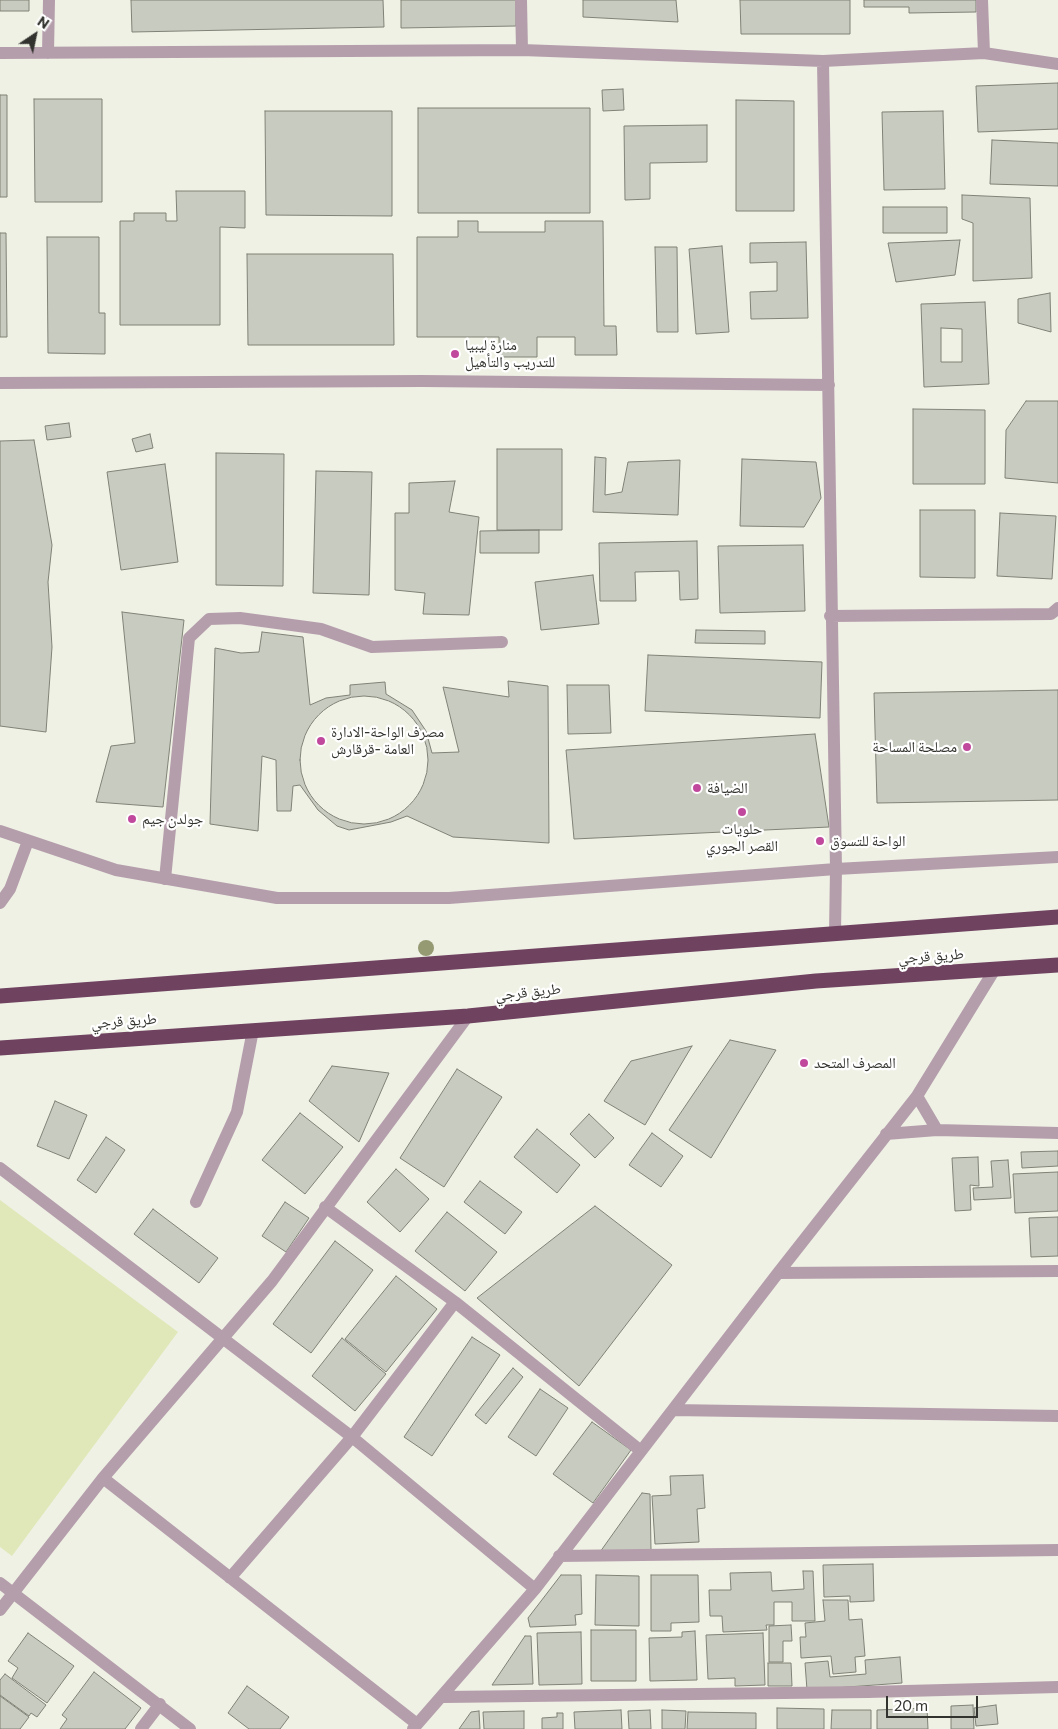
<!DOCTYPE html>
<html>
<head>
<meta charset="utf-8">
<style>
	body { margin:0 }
	#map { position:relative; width:1058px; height:1729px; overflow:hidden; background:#eff1e5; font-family:Commissioner,sans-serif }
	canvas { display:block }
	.north { position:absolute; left:10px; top:10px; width:50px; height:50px; -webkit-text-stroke:4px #fff; paint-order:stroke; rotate:34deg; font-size:14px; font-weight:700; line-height:20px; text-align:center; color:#32322e }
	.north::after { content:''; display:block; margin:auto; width:18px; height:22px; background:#32322e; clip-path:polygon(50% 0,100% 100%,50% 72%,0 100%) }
	.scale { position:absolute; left:886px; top:1696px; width:92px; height:22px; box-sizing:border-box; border:2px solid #32322e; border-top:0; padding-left:6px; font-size:15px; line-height:18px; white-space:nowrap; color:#32322e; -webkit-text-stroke:4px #fff; paint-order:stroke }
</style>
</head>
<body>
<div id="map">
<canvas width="1058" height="1729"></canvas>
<div class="north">N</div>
<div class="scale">20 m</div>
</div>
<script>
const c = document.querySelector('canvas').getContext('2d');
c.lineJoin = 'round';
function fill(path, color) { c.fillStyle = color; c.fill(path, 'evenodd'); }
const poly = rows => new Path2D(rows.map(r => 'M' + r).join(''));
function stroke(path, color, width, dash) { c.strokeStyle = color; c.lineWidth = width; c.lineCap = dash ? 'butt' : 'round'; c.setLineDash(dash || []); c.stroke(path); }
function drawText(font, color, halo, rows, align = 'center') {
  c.font = font + ' Commissioner,"Noto Naskh Arabic",sans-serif'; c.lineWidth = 4.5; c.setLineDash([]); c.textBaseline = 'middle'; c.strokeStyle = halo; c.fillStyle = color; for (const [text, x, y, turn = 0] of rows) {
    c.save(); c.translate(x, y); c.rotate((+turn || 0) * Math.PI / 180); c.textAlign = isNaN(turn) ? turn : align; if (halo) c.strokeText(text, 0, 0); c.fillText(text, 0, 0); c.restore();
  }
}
fill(poly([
	[0,1200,178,1332,12,1556,0,1547]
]), '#e0e8b9');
const building = poly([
	[0,0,29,0,29,11,0,11,0,0],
	[131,0,383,0,384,27,132,32,131,0],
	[401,0,516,0,516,26,401,28,401,0],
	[583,0,676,0,678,22,583,17,583,0],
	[740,0,850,0,850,34,741,34,740,0],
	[864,0,976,0,976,12,909,13,909,7,864,7,864,0],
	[1058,83,1058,129,978,132,976,86,1058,83],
	[623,89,624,110,603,111,602,90,623,89],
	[0,95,7,95,7,197,0,197,0,95],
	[34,99,102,99,102,202,35,202,34,99],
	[736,100,794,101,794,211,736,211,736,100],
	[418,108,590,108,590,213,418,213,418,108],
	[265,111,392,111,392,216,266,215,265,111],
	[943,111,945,189,884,190,882,112,943,111],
	[707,125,707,162,650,163,650,199,625,200,624,126,707,125],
	[992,140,1058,143,1058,186,990,184,992,140],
	[176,191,245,191,245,228,220,227,220,325,120,325,120,221,134,221,134,213,166,213,166,221,177,221,176,191],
	[962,195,1030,198,1032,278,973,281,973,223,962,219,962,195],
	[883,207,947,207,947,233,883,233,883,207],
	[458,221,478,221,478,232,545,232,545,221,603,221,604,326,616,326,617,355,575,355,575,337,537,337,537,357,499,357,499,337,417,337,417,237,458,237,458,221],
	[0,233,6,233,7,337,0,337,0,233],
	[47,237,99,237,99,313,105,313,105,354,48,353,47,237],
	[960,240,955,275,896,282,888,243,960,240],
	[806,242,808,318,751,319,750,292,777,291,777,262,750,263,750,243,806,242],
	[722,246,729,332,696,334,689,249,722,246],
	[655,247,677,247,678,332,657,332,655,247],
	[247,254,393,254,394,345,248,345,247,254],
	[1050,293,1051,332,1018,323,1018,299,1050,293],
	[985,302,989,384,924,387,921,304,985,302],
	[941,328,962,329,962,362,941,362,941,328],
	[1026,401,1058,401,1058,483,1005,478,1006,430,1026,401],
	[913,409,985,410,985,484,913,484,913,409],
	[69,423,71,437,47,440,45,426,69,423],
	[150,434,153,448,136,452,132,439,150,434],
	[34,440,52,545,48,582,52,647,46,732,0,726,0,441,34,440],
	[497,449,562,449,562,530,497,530,497,449],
	[216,453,284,454,283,586,216,585,216,453],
	[595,457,606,458,605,495,622,492,628,462,680,460,678,515,593,512,595,457],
	[742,459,816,462,821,498,804,527,740,526,742,459],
	[165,464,178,562,121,570,107,472,165,464],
	[316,471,372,472,369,595,313,593,316,471],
	[455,481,449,512,479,517,469,615,423,614,425,593,395,590,395,513,409,513,409,483,455,481],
	[920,510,975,510,975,578,920,577,920,510],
	[1000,513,1056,516,1052,579,997,576,1000,513],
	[539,530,539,553,480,553,480,531,539,530],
	[697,541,698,599,680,600,679,571,635,572,636,601,600,601,599,543,697,541],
	[803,545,805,611,720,613,718,546,803,545],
	[593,575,599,624,541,630,535,582,593,575],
	[122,612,184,620,163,807,96,802,111,746,135,743,122,612],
	[696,630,765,631,765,644,695,643,696,630],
	[262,632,303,637,310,705,326,698,350,695,350,685,385,682,386,694,412,710,426,731,432,753,459,752,443,687,509,697,508,681,548,686,549,843,453,837,407,816,391,822,349,830,337,826,318,810,300,785,293,786,291,811,277,811,276,760,262,756,258,831,210,824,215,648,241,653,259,652,262,632],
	[648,655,822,662,820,718,645,711,648,655],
	[567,685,609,685,611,733,568,734,567,685],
	[1058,690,1058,800,877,803,874,693,1058,690],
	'300 760a64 64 0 1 1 128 0a64 64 0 1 1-128 0Z',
	[815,734,829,827,574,839,566,750,815,734],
	[730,1040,776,1050,711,1158,669,1130,730,1040],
	[692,1046,645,1125,604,1101,631,1061,692,1046],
	[332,1066,389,1073,359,1142,309,1101,332,1066],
	[457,1069,502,1097,444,1187,400,1158,457,1069],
	[55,1101,87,1115,69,1159,37,1146,55,1101],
	[300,1113,343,1147,305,1194,262,1160,300,1113],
	[589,1114,614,1138,595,1158,570,1134,589,1114],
	[537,1129,580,1165,557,1193,514,1157,537,1129],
	[652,1133,683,1156,661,1187,629,1165,652,1133],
	[106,1137,125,1150,96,1193,77,1180,106,1137],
	[1058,1151,1058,1166,1022,1168,1021,1152,1058,1151],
	[978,1157,979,1186,970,1185,971,1210,955,1211,952,1158,978,1157],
	[1008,1160,1011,1198,974,1200,973,1188,993,1187,991,1161,1008,1160],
	[396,1169,429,1199,400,1232,367,1202,396,1169],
	[1058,1172,1058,1211,1015,1213,1013,1174,1058,1172],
	[480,1181,522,1212,505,1234,464,1202,480,1181],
	[285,1202,309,1218,286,1252,262,1236,285,1202],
	[595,1206,672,1265,579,1386,477,1298,595,1206],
	[153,1209,218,1258,199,1283,134,1234,153,1209],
	[447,1212,497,1252,465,1291,415,1251,447,1212],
	[1058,1217,1058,1256,1031,1257,1029,1218,1058,1217],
	[335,1241,373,1270,311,1353,273,1324,335,1241],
	[396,1276,437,1309,386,1372,345,1339,396,1276],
	[472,1337,500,1355,432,1456,404,1437,472,1337],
	[342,1338,386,1374,355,1411,312,1376,342,1338],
	[513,1368,523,1377,486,1424,475,1415,513,1368],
	[540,1389,568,1408,536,1456,508,1437,540,1389],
	[592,1422,631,1450,593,1503,553,1474,592,1422],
	[703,1475,705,1508,697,1509,699,1542,655,1544,652,1496,671,1495,670,1476,703,1475],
	[642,1493,650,1494,651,1550,600,1552,642,1493],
	[873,1564,874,1601,850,1602,850,1596,824,1597,823,1565,873,1564],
	[803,1571,813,1571,815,1621,792,1621,792,1602,774,1602,774,1625,766,1625,767,1630,723,1632,722,1616,710,1616,709,1590,731,1590,730,1573,771,1572,772,1591,804,1589,803,1571],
	[561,1575,581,1575,582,1614,575,1615,576,1625,530,1627,528,1618,561,1575],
	[596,1575,639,1576,639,1626,595,1625,596,1575],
	[651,1575,698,1575,699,1622,671,1623,671,1631,651,1631,651,1575],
	[823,1600,848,1600,849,1620,862,1619,865,1656,855,1657,856,1672,833,1674,831,1656,801,1658,800,1637,806,1637,805,1623,825,1621,823,1600],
	[791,1625,792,1641,783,1641,783,1662,769,1662,769,1626,791,1625],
	[591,1630,636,1630,636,1681,591,1681,591,1630],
	[695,1631,697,1680,650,1681,649,1638,682,1637,682,1632,695,1631],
	[581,1632,582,1684,539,1685,537,1633,581,1632],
	[28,1633,74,1666,47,1703,12,1678,18,1668,8,1661,28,1633],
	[763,1633,765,1685,735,1686,735,1678,708,1679,706,1635,763,1633],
	[525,1636,531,1636,533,1684,492,1685,525,1636],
	[900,1657,902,1683,807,1690,805,1663,828,1661,830,1677,866,1674,865,1660,900,1657],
	[768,1663,791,1663,792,1686,768,1686,768,1663],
	[94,1672,141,1708,125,1729,60,1729,67,1719,62,1715,94,1672],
	[5,1674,46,1705,37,1717,31,1713,29,1716,0,1695,0,1680,5,1674],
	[247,1686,289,1717,280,1729,249,1729,228,1713,247,1686],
	[0,1696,29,1717,20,1729,0,1729,0,1696],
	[973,1705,974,1729,951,1729,951,1706,973,1705],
	[996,1705,998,1724,976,1726,974,1708,996,1705],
	[777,1708,824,1709,824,1729,777,1729,777,1708],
	[927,1708,928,1729,877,1729,877,1710,927,1708],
	[621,1710,622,1729,575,1729,574,1712,621,1710],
	[650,1710,651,1729,629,1729,628,1711,650,1710],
	[662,1710,686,1711,685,1729,662,1729,662,1710],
	[832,1710,871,1710,871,1729,831,1729,832,1710],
	[479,1711,480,1729,459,1729,471,1712,479,1711],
	[524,1711,524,1729,484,1729,483,1712,524,1711],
	[688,1712,756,1713,756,1729,687,1729,688,1712],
	[557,1713,563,1713,563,1729,542,1729,542,1718,557,1717,557,1713]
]);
fill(building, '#c8cbbf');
stroke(building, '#808277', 1);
stroke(poly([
	[165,879,189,638,209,619,240,618,321,629,372,647,502,642],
	[0,903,10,889,28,841],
	[196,1202,237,1112,253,1030]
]), '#b59eac', 12);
stroke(poly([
	[521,0,522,50],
	[982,0,984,53],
	[0,53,522,50,823,61,984,53,1058,64],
	[48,53,49,0],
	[823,61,836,869,835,933],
	[0,383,422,381,829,385],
	[830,616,1051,614,1058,608],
	[0,831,116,870,277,898,449,898,836,869,1058,857],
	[917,1096,937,1130],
	[886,1134,937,1130,1058,1133],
	[0,1168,352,1437,535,1589],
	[325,1207,455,1302,641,1451],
	[778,1273,1058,1271],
	[673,1410,1058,1416],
	[103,1478,417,1724],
	[559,1556,1058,1550],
	[230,1578,352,1437,455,1302],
	[0,1583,190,1729],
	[0,1610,103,1478,272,1281,468,1016],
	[443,1697,868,1692,1058,1687],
	[141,1729,160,1704],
	[413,1729,535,1589,778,1273,917,1096,995,969]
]), '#b59eac', 12);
stroke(poly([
	[0,996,1058,917],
	[0,1048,468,1016,816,981,1058,965]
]), '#6f4260', 15);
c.fillStyle = '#959a72';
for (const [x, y] of [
	[426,948]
]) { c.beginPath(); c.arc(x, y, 8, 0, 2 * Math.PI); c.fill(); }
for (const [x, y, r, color] of [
	[455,354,5,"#c1499d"],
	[321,741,5,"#c1499d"],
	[967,747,5,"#c1499d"],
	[697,788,5,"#c1499d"],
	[742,812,5,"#c1499d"],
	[132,819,5,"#c1499d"],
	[820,841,5,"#c1499d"],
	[804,1063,5,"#c1499d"]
]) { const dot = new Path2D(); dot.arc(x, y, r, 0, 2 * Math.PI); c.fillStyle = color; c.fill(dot); stroke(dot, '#fff', 2); }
drawText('15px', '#32322e', '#fff', [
	["منارة ليبيا",465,345],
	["للتدريب والتأهيل",465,362],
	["مصرف الواحة-الادارة",331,732],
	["العامة -قرقارش",331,749],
	["مصلحة المساحة",957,747,"right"],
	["الضيافة",707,788],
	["جولدن جيم",142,819],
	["حلويات",742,829,"center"],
	["القصر الجوري",742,846,"center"],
	["الواحة للتسوق",830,841],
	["المصرف المتحد",814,1063]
], 'left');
drawText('15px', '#32322e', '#fff', [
	["طريق قرجي",931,956,-4],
	["طريق قرجي",528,992,-6],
	["طريق قرجي",124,1021,-4]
]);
</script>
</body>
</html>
